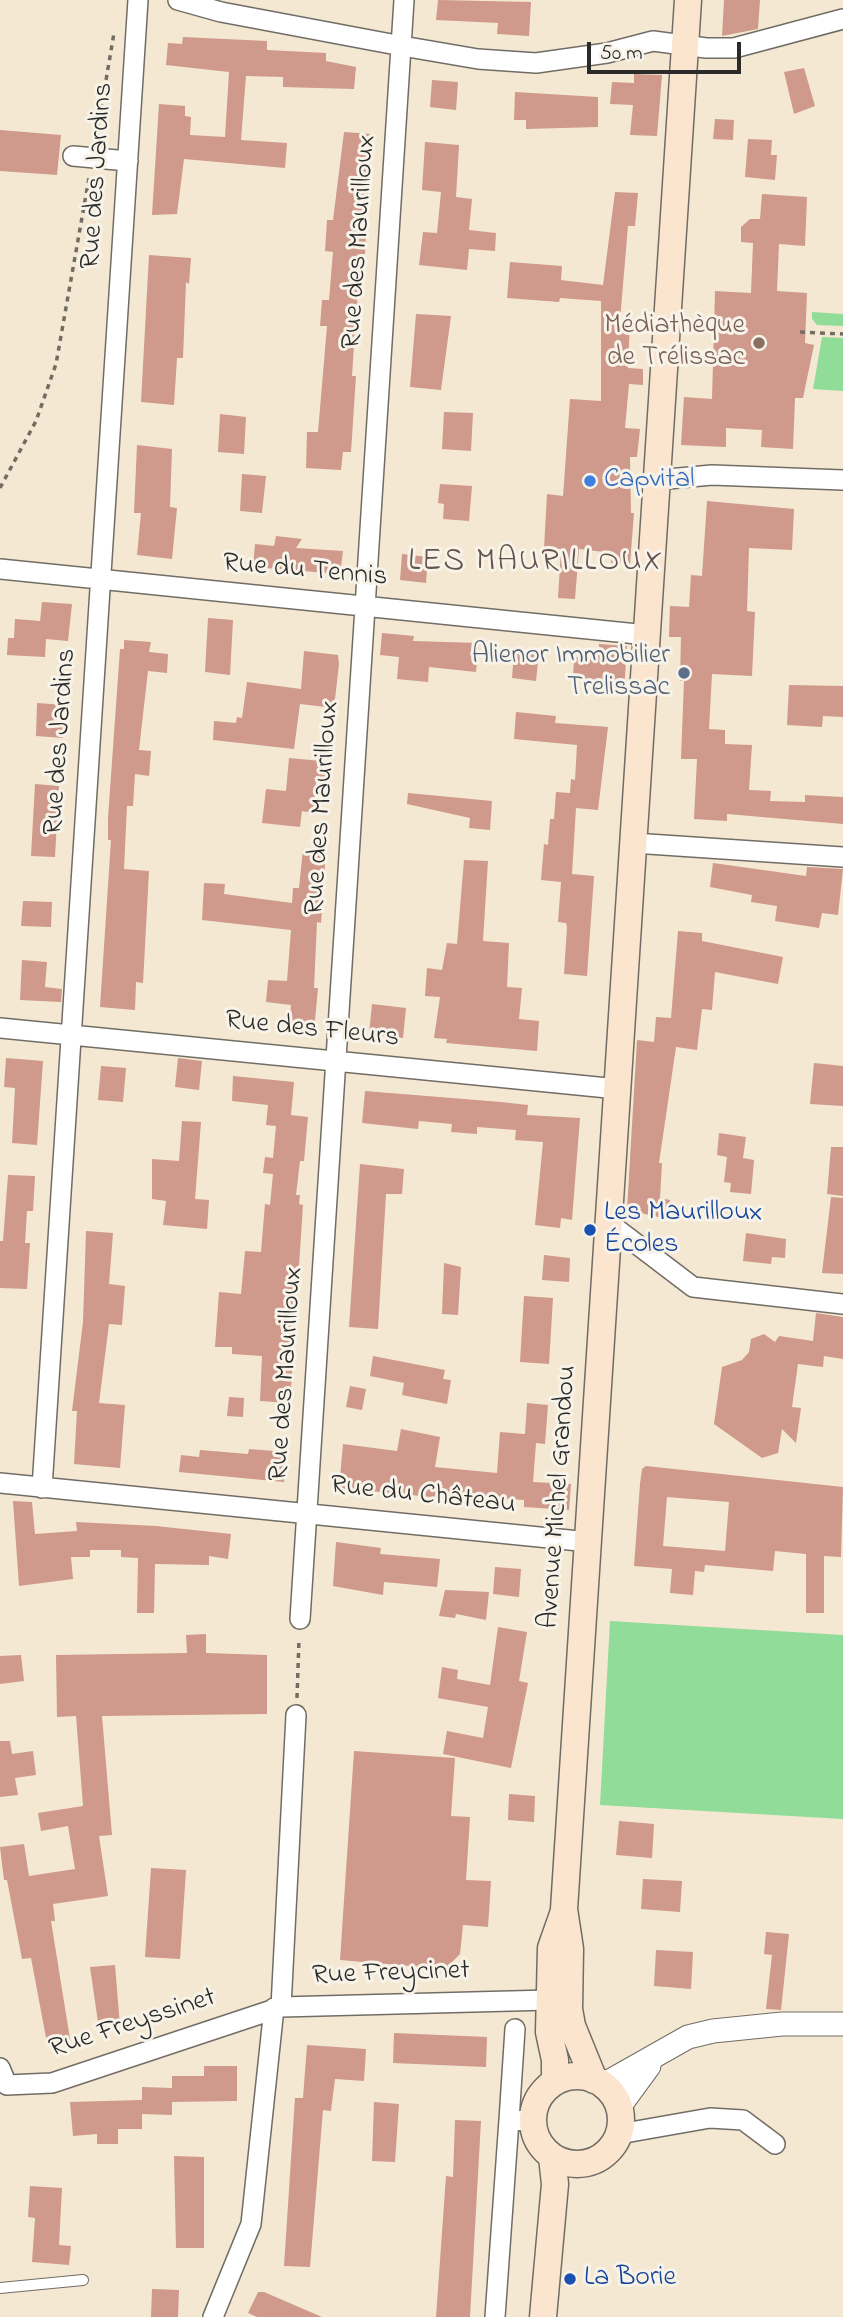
<!DOCTYPE html>
<html>
<head>
<meta charset="utf-8">
<style>
	body { margin:0 }
	#map { position:relative; width:843px; height:2317px; overflow:hidden; background:#f4e8d2; font-family:"Indie Flower",sans-serif }
	canvas { display:block }
	.scale { position:absolute; left:587px; top:42px; width:154px; height:32px; box-sizing:border-box; border:4px solid #2b2b2b; border-top:0; padding-left:9px; font-size:21px; line-height:24px; white-space:nowrap; color:#2b2b2b; -webkit-text-stroke:5px #f7f3e8; paint-order:stroke }
</style>
</head>
<body>
<div id="map">
<canvas width="843" height="2317"></canvas>
<div class="scale">50 m</div>
</div>
<script>
const c = document.querySelector('canvas').getContext('2d');
c.lineJoin = 'round';
function fill(path, color) { c.fillStyle = color; c.fill(path, 'evenodd'); }
const poly = rows => new Path2D(rows.map(r => 'M' + r).join(''));
function stroke(path, color, width, dash) { c.strokeStyle = color; c.lineWidth = width; c.lineCap = dash ? 'butt' : 'round'; c.setLineDash(dash || []); c.stroke(path); }
function drawText(font, color, halo, rows, align = 'center') {
  c.font = font + ' "Indie Flower",sans-serif'; c.lineWidth = 6; c.setLineDash([]); c.textBaseline = 'middle'; c.strokeStyle = halo; c.fillStyle = color; for (const [text, x, y, turn = 0] of rows) {
    c.save(); c.translate(x, y); c.rotate((+turn || 0) * Math.PI / 180); c.textAlign = isNaN(turn) ? turn : align; if (halo) c.strokeText(text, 0, 0); c.fillText(text, 0, 0); c.restore();
  }
}
fill(poly([
	[812,312,843,314,843,326,817,325,812,319],
	[822,337,843,338,843,391,813,389],
	[610,1621,843,1635,843,1819,600,1805]
]), '#91dc98');
fill(poly([
	[438,0,531,2,529,36,497,34,498,23,436,20],
	[724,0,760,0,758,29,722,36],
	[183,37,267,41,267,50,326,53,326,61,356,67,354,89,283,87,283,77,246,76,241,140,287,143,285,168,184,159,177,214,152,215,159,104,185,106,185,116,191,117,190,135,225,137,229,72,166,65,168,43,182,44],
	[804,68,815,106,794,114,784,72],
	[634,74,662,75,657,136,630,135,633,105,610,104,612,82,634,83],
	[432,80,458,82,456,110,430,107],
	[515,92,598,97,598,127,526,129,526,120,514,120],
	[715,119,734,120,733,140,713,139],
	[0,130,61,135,57,175,0,171],
	[344,132,371,134,365,254,362,254,357,302,361,303,359,329,355,329,352,376,356,376,351,452,343,452,341,470,306,468,307,432,318,432,327,326,320,326,322,300,329,300,333,252,325,251,327,220,333,220],
	[748,139,772,140,771,155,777,155,775,180,745,177],
	[425,142,459,145,456,197,472,199,469,230,496,233,495,251,469,249,467,270,419,265,423,232,437,233,441,192,422,190],
	[615,192,638,193,635,226,628,226,620,320,630,321,628,368,643,369,643,385,629,384,625,428,640,429,637,457,630,457,631,513,634,513,630,564,611,563,612,553,579,549,575,599,558,598,561,549,544,548,547,494,563,496,570,399,601,401,601,301,560,298,559,302,507,298,510,262,562,266,561,280,603,285],
	[762,194,807,197,805,246,779,244,777,291,807,293,805,343,814,345,803,398,795,398,793,449,761,447,762,430,726,428,726,447,681,445,684,397,712,399,715,291,751,293,753,243,741,242,741,227,750,219,760,219],
	[149,255,191,258,189,284,186,282,183,358,177,358,174,405,141,402],
	[416,314,451,316,441,390,410,387],
	[444,412,473,413,471,451,442,449],
	[220,414,246,417,244,454,218,452],
	[137,445,172,449,170,507,177,508,172,559,137,555,141,513,134,513],
	[242,474,266,476,262,513,240,511],
	[440,484,472,486,469,521,443,519,444,504,438,503],
	[707,501,794,509,792,550,749,548,747,611,755,612,752,676,712,674,709,729,725,730,725,744,752,745,749,790,771,791,770,801,805,802,805,795,843,797,843,824,727,814,727,821,694,819,697,759,681,759,684,681,680,681,681,637,669,637,670,606,689,607,691,575,702,576],
	[276,536,302,539,296,548,343,551,340,574,253,567,255,544,274,546],
	[402,554,428,557,426,583,400,580],
	[42,602,72,604,68,641,46,639,45,657,7,655,8,638,14,638,15,619,40,621],
	[208,618,233,620,230,675,205,672],
	[382,633,414,636,413,641,479,643,476,672,429,667,428,682,397,679,399,657,380,655],
	[124,640,151,642,149,652,168,654,167,673,148,671,139,750,151,751,149,776,135,774,133,806,127,806,124,869,149,871,143,983,136,982,135,1010,100,1007,111,840,108,840,108,818,120,649,124,649],
	[599,644,627,646,624,691,594,689,595,680,573,678,574,657,598,659],
	[514,650,539,652,536,681,512,678],
	[304,651,338,655,339,664,334,708,300,704,294,749,213,740,214,721,236,723,237,717,242,718,247,682,301,689],
	[789,685,843,686,843,717,823,716,822,727,787,725],
	[37,703,65,705,63,738,36,736],
	[516,712,556,716,555,723,608,727,598,810,576,808,572,874,594,876,587,976,564,974,567,927,566,923,558,922,561,882,541,880,544,844,548,845,550,819,554,819,556,792,570,793,571,779,575,780,577,745,514,739],
	[289,758,332,762,330,783,316,782,313,813,302,811,300,827,262,823,266,789,286,791],
	[35,784,59,786,55,857,31,856],
	[408,793,492,801,490,830,469,828,470,818,407,804],
	[303,849,326,851,321,923,317,922,314,988,318,988,314,1031,289,1028,291,1005,266,1002,268,980,287,981,291,930,202,920,204,883,225,884,224,894,292,903,293,888,299,888],
	[464,860,488,861,483,941,509,943,507,987,522,988,519,1019,539,1021,537,1051,446,1043,447,1039,434,1038,440,997,425,996,427,968,442,970,447,943,457,944],
	[713,863,806,876,807,867,843,869,838,915,822,913,819,928,775,921,777,906,751,902,752,895,710,887],
	[23,901,52,902,51,927,21,926],
	[678,931,702,933,702,941,783,957,778,984,715,972,712,1010,702,1009,697,1050,676,1047,659,1163,662,1163,660,1198,670,1200,667,1219,627,1210,637,1040,654,1042,656,1017,671,1018],
	[22,960,47,962,45,987,62,989,61,1002,20,1000],
	[372,1004,406,1008,403,1038,369,1034],
	[6,1058,43,1061,37,1145,12,1143,15,1088,4,1087],
	[178,1058,202,1061,199,1090,175,1087],
	[814,1063,843,1066,843,1106,810,1104],
	[101,1066,126,1068,123,1102,98,1100],
	[233,1076,294,1082,291,1115,308,1117,304,1161,300,1161,296,1195,300,1195,299,1204,303,1205,290,1403,260,1401,262,1356,232,1354,232,1347,215,1347,219,1292,241,1294,245,1251,261,1252,265,1204,270,1205,273,1174,263,1173,265,1157,273,1158,276,1126,266,1125,268,1105,232,1101],
	[365,1091,501,1102,528,1105,527,1115,580,1118,572,1220,561,1218,560,1228,535,1225,543,1142,515,1140,516,1130,477,1127,477,1134,451,1132,452,1124,419,1121,418,1129,362,1123],
	[182,1121,201,1122,195,1199,209,1200,207,1229,163,1225,166,1201,152,1199,152,1159,179,1161],
	[719,1133,746,1137,743,1158,754,1160,751,1194,730,1192,731,1183,724,1182,727,1157,717,1155],
	[831,1147,843,1147,843,1196,827,1194],
	[360,1164,404,1169,402,1194,386,1194,378,1329,349,1327],
	[8,1175,35,1176,33,1211,27,1211,25,1243,30,1243,27,1289,0,1288,0,1241,3,1241],
	[831,1197,843,1198,843,1274,822,1273],
	[86,1231,113,1233,109,1284,125,1286,122,1325,109,1324,99,1403,125,1405,120,1468,74,1464,77,1411,72,1411,83,1322],
	[746,1233,786,1239,785,1258,772,1257,771,1264,743,1261],
	[544,1255,570,1258,569,1282,542,1280],
	[444,1263,461,1267,458,1315,442,1314],
	[524,1296,553,1298,549,1364,520,1362],
	[816,1313,843,1317,843,1359,824,1356,823,1367,798,1364,792,1407,801,1408,796,1443,782,1429,778,1453,762,1458,714,1424,722,1367,742,1360,749,1352,751,1339,764,1334,775,1342,779,1336,813,1341],
	[373,1356,445,1370,443,1379,451,1380,447,1404,402,1395,404,1383,370,1376],
	[350,1386,366,1389,362,1410,346,1407],
	[229,1397,244,1398,243,1417,227,1416],
	[527,1403,548,1405,545,1444,536,1443,533,1482,571,1484,569,1510,524,1507,524,1500,483,1497,483,1502,339,1488,343,1444,397,1451,401,1429,440,1437,435,1467,497,1473,500,1432,525,1434],
	[249,1449,287,1452,284,1482,179,1472,181,1455,199,1457,200,1450,248,1454],
	[646,1466,843,1487,841,1557,824,1556,824,1613,806,1613,806,1554,775,1551,773,1571,705,1565,704,1572,695,1571,693,1595,670,1593,672,1569,634,1566,640,1484,642,1469],
	[667,1497,729,1502,725,1551,663,1546],
	[13,1501,32,1502,35,1534,77,1531,76,1522,156,1526,231,1534,228,1559,209,1556,209,1565,155,1564,154,1613,137,1613,138,1558,121,1557,121,1550,90,1550,90,1557,71,1557,73,1579,19,1586],
	[336,1542,381,1548,380,1554,440,1559,437,1587,384,1582,383,1595,333,1586],
	[495,1567,521,1569,519,1597,493,1594],
	[445,1590,489,1592,486,1620,456,1614,455,1618,439,1616],
	[498,1627,527,1632,519,1681,528,1683,511,1768,443,1754,447,1731,483,1738,488,1707,438,1698,442,1667,458,1670,457,1679,490,1685],
	[206,1634,206,1653,267,1655,267,1714,102,1716,112,1835,99,1836,108,1896,53,1904,55,1921,51,1921,70,2039,47,2043,31,1958,22,1959,7,1880,4,1880,0,1847,24,1844,29,1876,75,1869,68,1826,41,1831,38,1813,83,1806,76,1716,57,1717,56,1655,187,1653,186,1635],
	[21,1655,24,1681,0,1684,0,1656],
	[0,1741,10,1741,12,1754,33,1751,36,1775,15,1778,18,1795,0,1797],
	[354,1751,455,1758,451,1816,470,1817,466,1880,491,1881,488,1927,463,1925,460,1954,445,1969,340,1960],
	[509,1794,535,1796,534,1822,508,1820],
	[619,1821,654,1824,652,1858,616,1855],
	[151,1868,186,1870,180,1959,145,1957],
	[643,1879,682,1881,680,1912,641,1909],
	[766,1932,789,1934,781,2010,766,2009,772,1955,764,1954],
	[656,1950,693,1952,691,1989,654,1986],
	[115,1965,120,2026,99,2029,90,1967],
	[394,2033,487,2037,486,2067,393,2063],
	[307,2045,366,2049,364,2081,335,2079,331,2111,323,2110,310,2267,284,2266,295,2098,303,2098],
	[204,2066,237,2066,237,2101,172,2102,172,2076,204,2076],
	[142,2087,172,2088,172,2115,142,2114,142,2129,118,2129,118,2144,97,2144,97,2134,73,2136,70,2102,142,2100],
	[374,2102,399,2104,395,2162,372,2161],
	[455,2120,481,2121,470,2317,436,2317,446,2176,453,2177],
	[174,2156,204,2157,204,2248,176,2248],
	[30,2186,62,2188,59,2245,71,2246,69,2265,32,2262,35,2218,28,2217],
	[152,2289,179,2290,178,2317,151,2317],
	[258,2292,264,2292,322,2317,257,2317,248,2313]
]), '#cf998b');
const service = poly([
	[0,2288,83,2280]
]);
const minor = poly([
	[178,0,221,12,402,46,478,59,536,63,607,53,653,41,706,48,734,48,843,19],
	[73,156,128,161],
	[657,480,712,475,843,480],
	[0,569,647,635],
	[633,843,843,857],
	[0,1028,618,1089],
	[609,1223,693,1287,843,1304],
	[0,1483,589,1542],
	[42,1488,138,0],
	[300,1619,404,0],
	[281,2007,296,1715],
	[0,2068,7,2085],
	[7,2085,52,2083,281,2007,549,2000,556,2009],
	[509,2120,515,2029],
	[619,2134,710,2118,743,2120,775,2144],
	[213,2317,251,2224,274,2008],
	[495,2317,509,2120,533,2121]
]);
const tertiary = poly([
	[603,2085,688,2037,713,2031,782,2024,843,2024],
	[619,2107,649,2066]
]);
const secondary = poly([
	'533 2120a44 44 0 1 1 88 0a44 44 0 1 1-88 0Z',
	[594,2080,572,2026,569,2009,570,1949,564,1909,688,0],
	[555,2082,555,2060,549,2032,551,1948,563,1914],
	[543,2317,555,2184,552,2157]
]);
stroke(service, '#716d65', 12);
stroke(minor, '#716d65', 22);
stroke(tertiary, '#716d65', 25);
stroke(secondary, '#716d65', 29);
stroke(poly([
	[96,139,114,33],
	[800,332,843,334],
	[0,488,36,421,56,364,89,178],
	[297,1698,299,1639]
]), '#716d65', 3.5, [5, 5]);
stroke(service, '#fff', 10);
stroke(minor, '#fff', 19);
stroke(tertiary, '#fff', 23);
stroke(secondary, '#fbe5cf', 26);
for (const [x, y, r, color] of [
	[759,343,7,"#8d6e63"],
	[590,481,7,"#3f7fe0"],
	[684,673,7,"#5c6f8a"],
	[590,1230,7,"#1a4fb4"],
	[570,2279,7,"#1a4fb4"]
]) { const dot = new Path2D(); dot.arc(x, y, r, 0, 2 * Math.PI); c.fillStyle = color; c.fill(dot); stroke(dot, '#f7f3e8', 2.5); }
drawText('28px', '#2b2b2b', '#f7f3e8', [
	["Rue des Jardins",99,176,-86],
	["Rue des Maurilloux",361,242,-86],
	["Rue du Tennis",305,572,5],
	["Rue des Jardins",62,742,-86],
	["Rue des Maurilloux",324,808,-86],
	["Rue des Fleurs",312,1031,6],
	["Rue des Maurilloux",288,1374,-86],
	["Rue du Château",423,1497,6],
	["Avenue Michel Grandou",560,1497,-86],
	["Rue Freycinet",391,1975,-2],
	["Rue Freyssinet",133,2025,-18]
]);
drawText('28px', '#785e54', '#f7f3e8', [
	["Médiathèque",745,327],
	["de Trélissac",745,359]
], 'right');
drawText('28px', '#366cbe', '#f7f3e8', [
	["Capvital",604,481]
], 'left');
drawText('28px', '#4e5e75', '#f7f3e8', [
	["Alienor Immobilier",670,657],
	["Trelissac",670,689]
], 'right');
drawText('28px', '#164399', '#f7f3e8', [
	["Les Maurilloux",604,1214],
	["Écoles",604,1246],
	["La Borie",584,2279]
], 'left');
c.letterSpacing = '2px';
drawText('32px', '#64524d', '#f7f3e8', [
	["LES MAURILLOUX",536,564]
]);
c.letterSpacing = '0px';
</script>
</body>
</html>
